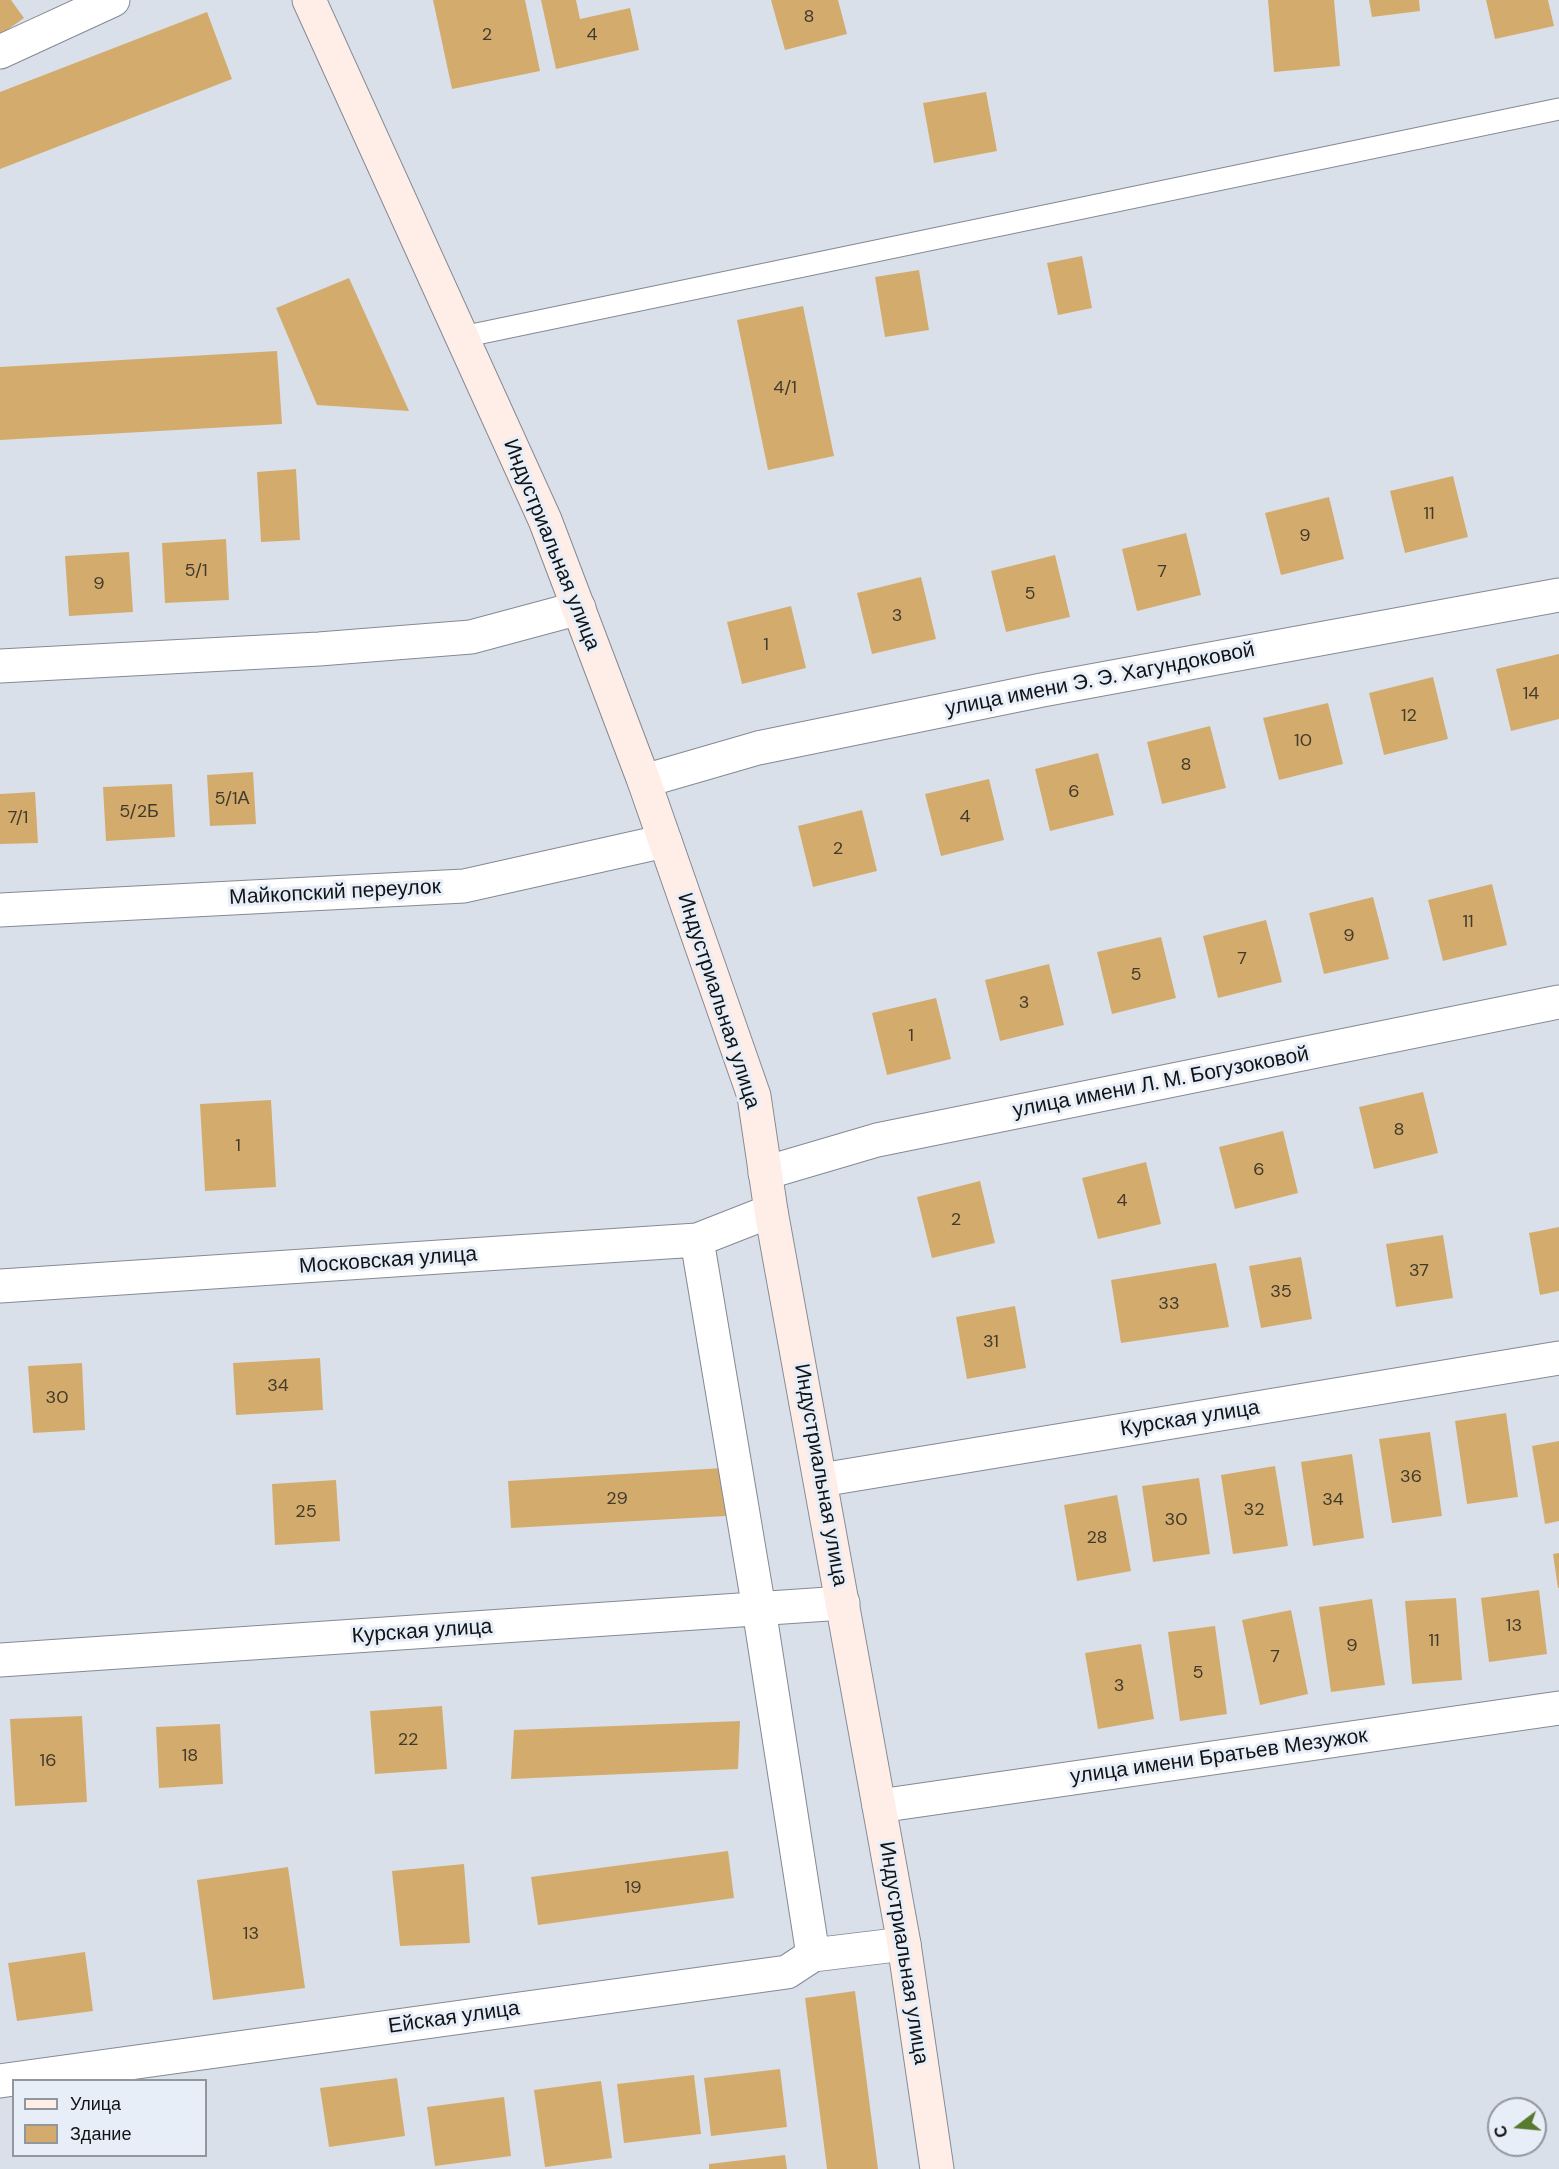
<!DOCTYPE html>
<html>
<head>
<meta charset="utf-8">
<style>
	body { margin:0 }
	#map { position:relative; width:1559px; height:2169px; overflow:hidden; background:#dae0ea; font-family:"DM Sans",sans-serif }
	canvas { display:block }
	.legend { position:absolute; left:12px; top:2079px; width:195px; height:78px; box-sizing:border-box; background:#e7eef7; border:2px solid #91979d; margin:0; padding:8px 10px; list-style:none; font-size:18px; color:#111417 }
	.legend li { display:flex; align-items:center; gap:12px; height:30px }
	.legend b { width:30px; border:2px solid #91979d }
	.north { position:absolute; left:1487px; top:2097px; width:60px; height:60px; box-sizing:border-box; background:#e7eef7; border:2px solid #91979d; border-radius:50%; rotate:254deg; font-size:16px; font-weight:700; line-height:24px; text-align:center; color:#111417 }
	.north::after { content:''; display:block; margin:auto; width:21px; height:27px; background:#59792f; clip-path:polygon(50% 0,100% 100%,50% 72%,0 100%) }
</style>
</head>
<body>
<div id="map">
<canvas width="1559" height="2169"></canvas>
<ul class="legend">
<li><b style="height:8px;background:#ffeee8"></b>Улица</li>
<li><b style="height:16px;background:#d3ac6d"></b>Здание</li>
</ul>
<div class="north">С</div>
</div>
<script>
const c = document.querySelector('canvas').getContext('2d');
c.lineJoin = 'round';
function fill(path, color) { c.fillStyle = color; c.fill(path, 'evenodd'); }
const poly = rows => new Path2D(rows.map(r => 'M' + r).join(''));
function stroke(path, color, width, dash) { c.strokeStyle = color; c.lineWidth = width; c.lineCap = dash ? 'butt' : 'round'; c.setLineDash(dash || []); c.stroke(path); }
function drawText(font, color, halo, rows, align = 'center') {
  c.font = font + ' "DM Sans",sans-serif'; c.lineWidth = 6; c.setLineDash([]); c.textBaseline = 'middle'; c.strokeStyle = halo; c.fillStyle = color; for (const [text, x, y, turn = 0] of rows) {
    c.save(); c.translate(x, y); c.rotate((+turn || 0) * Math.PI / 180); c.textAlign = isNaN(turn) ? turn : align; if (halo) c.strokeText(text, 0, 0); c.fillText(text, 0, 0); c.restore();
  }
}
fill(poly([
	[0,0,11,0,24,18,0,35],
	[433,0,525,0,540,71,452,89],
	[541,0,576,0,580,19,630,8,639,50,556,69],
	[771,0,838,0,847,34,785,50],
	[1268,0,1334,0,1340,66,1274,72],
	[1369,0,1419,0,1420,11,1372,17],
	[1486,0,1548,0,1554,26,1495,39],
	[207,12,232,79,0,169,0,92],
	[986,92,997,151,934,163,923,103],
	[1082,256,1092,308,1058,315,1047,263],
	[919,270,929,330,885,337,875,277],
	[349,278,409,411,317,405,276,308],
	[803,306,834,456,768,470,737,320],
	[277,351,282,424,0,440,0,367],
	[296,469,300,540,261,542,257,472],
	[1453,476,1468,537,1405,553,1390,491],
	[1329,497,1344,559,1281,575,1265,513],
	[1186,533,1201,595,1137,611,1122,549],
	[226,539,229,600,165,603,162,543],
	[129,552,133,612,69,616,65,556],
	[1055,555,1070,617,1006,632,991,571],
	[921,577,936,639,872,654,857,593],
	[791,606,806,668,742,684,727,622],
	[1559,654,1559,719,1511,731,1496,669],
	[1433,677,1448,739,1384,755,1369,693],
	[1328,703,1343,764,1279,780,1263,718],
	[1210,726,1226,788,1162,804,1147,742],
	[1098,753,1114,815,1050,831,1035,769],
	[253,772,256,824,210,826,207,775],
	[989,779,1004,840,941,856,925,794],
	[172,784,175,837,106,841,103,787],
	[35,792,38,843,0,844,0,794],
	[862,810,877,871,813,887,798,826],
	[1492,884,1507,945,1443,961,1428,900],
	[1373,897,1389,959,1324,974,1309,913],
	[1266,920,1282,982,1218,998,1203,936],
	[1161,937,1176,998,1112,1014,1097,952],
	[1049,964,1064,1025,1000,1041,985,980],
	[936,998,951,1059,887,1075,872,1013],
	[1423,1092,1438,1153,1374,1169,1359,1107],
	[271,1100,276,1187,205,1191,200,1104],
	[1283,1131,1298,1193,1235,1209,1219,1147],
	[1146,1162,1161,1224,1098,1239,1082,1178],
	[980,1181,995,1243,932,1258,917,1197],
	[1559,1227,1559,1291,1540,1295,1529,1233],
	[1443,1235,1453,1298,1396,1307,1386,1244],
	[1301,1257,1312,1319,1261,1328,1249,1266],
	[1216,1263,1229,1327,1121,1343,1111,1280],
	[1015,1306,1026,1368,967,1379,956,1317],
	[320,1358,323,1410,236,1415,233,1363],
	[82,1363,85,1430,33,1433,28,1366],
	[1506,1413,1518,1497,1467,1504,1455,1421],
	[1430,1432,1442,1516,1392,1523,1379,1439],
	[1559,1441,1559,1521,1545,1524,1532,1446],
	[1352,1454,1364,1538,1313,1546,1301,1462],
	[1275,1466,1288,1546,1233,1554,1221,1475],
	[723,1468,726,1516,511,1528,508,1481],
	[1199,1478,1210,1554,1153,1562,1142,1486],
	[336,1480,340,1541,275,1545,272,1484],
	[1117,1495,1131,1571,1077,1581,1064,1505],
	[1559,1553,1559,1588,1558,1588,1553,1554],
	[1539,1590,1547,1654,1489,1662,1481,1598],
	[1456,1598,1462,1680,1412,1684,1405,1601],
	[1372,1599,1385,1685,1331,1692,1319,1607],
	[1291,1610,1308,1694,1260,1705,1242,1620],
	[1215,1626,1227,1714,1180,1721,1168,1632],
	[1141,1644,1154,1719,1098,1729,1085,1653],
	[442,1706,447,1769,375,1774,370,1711],
	[82,1716,87,1802,15,1806,10,1719],
	[740,1721,738,1769,511,1779,514,1730],
	[220,1724,223,1784,159,1788,156,1727],
	[728,1851,734,1898,538,1925,531,1877],
	[464,1864,470,1943,400,1946,392,1871],
	[288,1867,305,1988,213,2000,197,1880],
	[85,1952,93,2011,17,2021,8,1963],
	[855,1991,878,2169,827,2169,805,1998],
	[780,2069,787,2127,711,2136,704,2078],
	[694,2075,701,2134,624,2143,617,2084],
	[397,2078,405,2136,329,2147,320,2088],
	[601,2081,612,2158,545,2167,534,2090],
	[504,2097,511,2156,435,2166,427,2107],
	[785,2155,787,2169,709,2169,709,2164]
]), '#d3ac6d');
const lane = poly([
	[462,337,1559,109]
]);
const street = poly([
	[0,52,113,0],
	[0,666,319,649,471,637,579,608],
	[644,781,758,748,1042,690,1559,595],
	[0,910,464,886,665,841],
	[765,1173,877,1140,1559,1002],
	[697,1240,759,1609,813,1955],
	[0,1286,697,1240,771,1211],
	[821,1480,1559,1358],
	[0,1660,843,1603],
	[879,1806,1559,1708],
	[0,2081,787,1972,813,1955,904,1944]
]);
const secondary = poly([
	[309,0,545,520,644,781,754,1096,771,1211,904,1944,937,2169]
]);
stroke(lane, '#848a93', 23);
stroke(street, '#848a93', 35);
stroke(secondary, '#848a93', 35);
stroke(lane, '#fff', 21);
stroke(street, '#fff', 33);
stroke(secondary, '#ffeee8', 33);
drawText('18px', '#423a2c', null, [
	["8",809,17],
	["2",487,35],
	["4",592,35],
	["4/1",785,388],
	["11",1429,514],
	["9",1305,536],
	["5/1",196,571],
	["7",1162,572],
	["9",99,584],
	["5",1030,594],
	["3",897,616],
	["1",766,645],
	["14",1531,694],
	["12",1409,716],
	["10",1303,741],
	["8",1186,765],
	["6",1074,792],
	["5/1А",232,799],
	["5/2Б",139,812],
	["4",965,817],
	["7/1",18,818],
	["2",838,849],
	["11",1468,922],
	["9",1349,936],
	["7",1242,959],
	["5",1136,975],
	["3",1024,1003],
	["1",911,1036],
	["8",1399,1130],
	["1",238,1146],
	["6",1259,1170],
	["4",1122,1201],
	["2",956,1220],
	["37",1419,1271],
	["35",1281,1292],
	["33",1169,1304],
	["31",991,1342],
	["34",278,1386],
	["30",57,1398],
	["36",1411,1477],
	["29",617,1499],
	["34",1333,1500],
	["32",1254,1510],
	["25",306,1512],
	["30",1176,1520],
	["28",1097,1538],
	["13",1514,1626],
	["11",1434,1641],
	["9",1352,1646],
	["7",1275,1657],
	["5",1198,1673],
	["3",1119,1686],
	["22",408,1740],
	["18",190,1756],
	["16",48,1761],
	["19",633,1888],
	["13",251,1934]
]);
drawText('21px', '#111417', '#e7eef7', [
	["Индустриальная улица",551,545,68],
	["улица имени Э. Э. Хагундоковой",1100,680,-11],
	["Майкопский переулок",335,893,-3],
	["Индустриальная улица",718,1001,72],
	["улица имени Л. М. Богузоковой",1161,1083,-11],
	["Московская улица",388,1261,-4],
	["Курская улица",1190,1419,-9],
	["Индустриальная улица",820,1475,80],
	["Курская улица",422,1632,-4],
	["улица имени Братьев Мезужок",1219,1757,-8],
	["Индустриальная улица",903,1953,81],
	["Ейская улица",454,2018,-8]
]);
</script>
</body>
</html>
